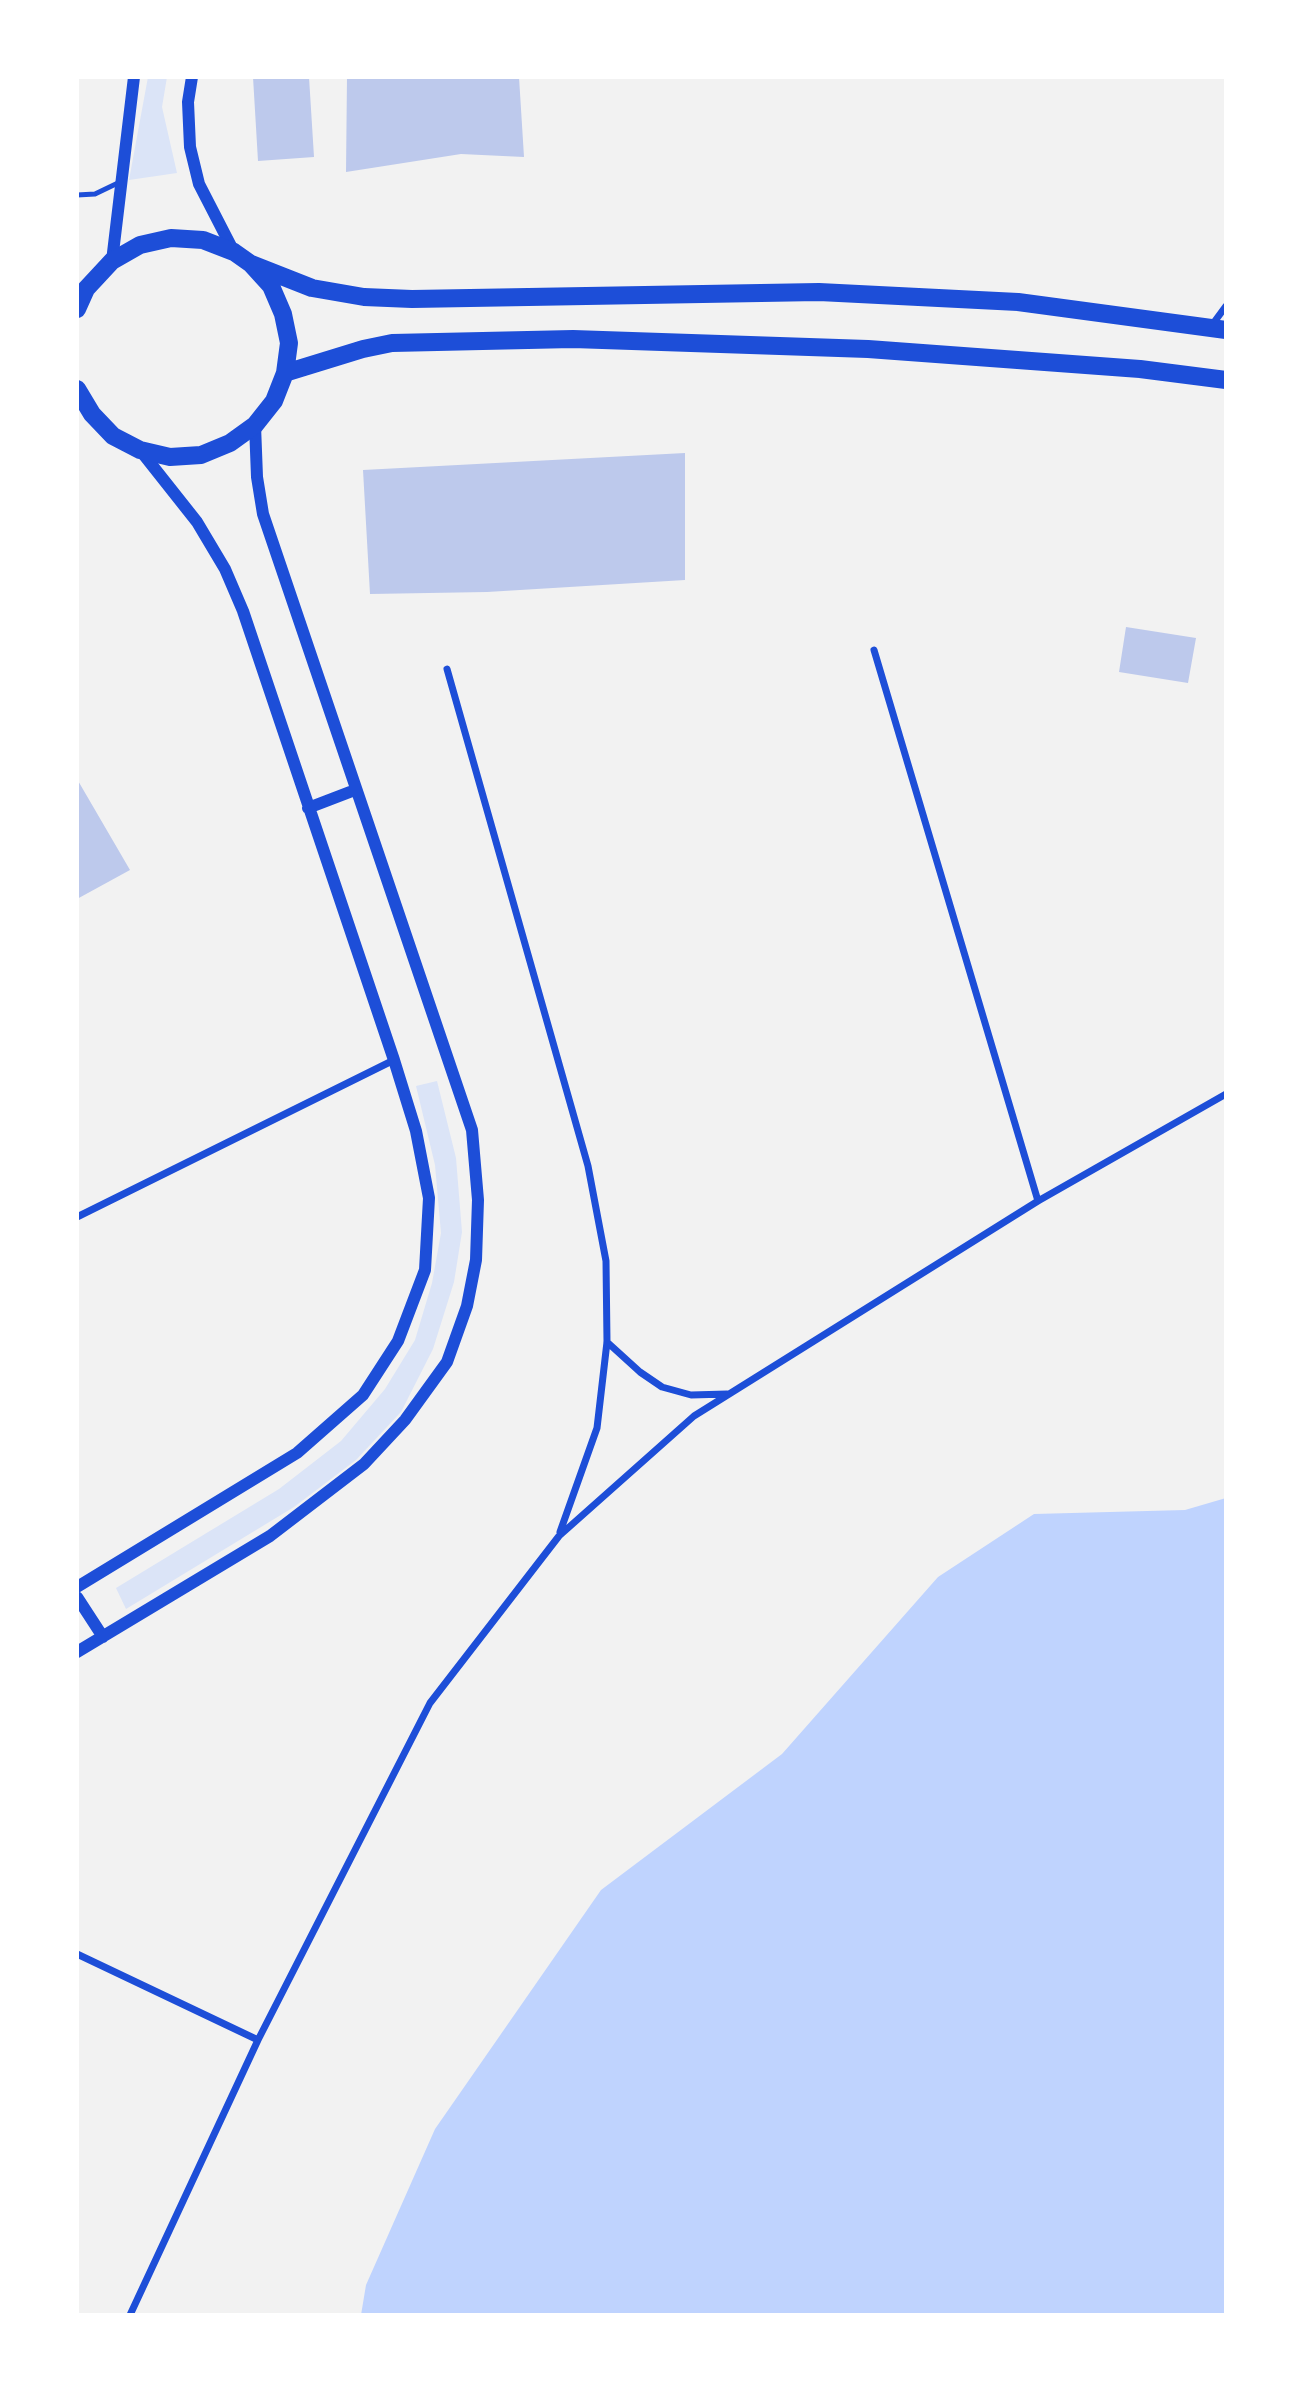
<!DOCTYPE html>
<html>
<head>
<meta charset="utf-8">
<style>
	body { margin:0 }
	#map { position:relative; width:1303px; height:2392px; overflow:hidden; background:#f2f2f2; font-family:"Titillium Web",sans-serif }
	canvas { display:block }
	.frame { position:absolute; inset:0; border:79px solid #fff; pointer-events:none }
</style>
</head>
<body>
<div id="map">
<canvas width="1303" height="2392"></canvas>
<div class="frame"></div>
</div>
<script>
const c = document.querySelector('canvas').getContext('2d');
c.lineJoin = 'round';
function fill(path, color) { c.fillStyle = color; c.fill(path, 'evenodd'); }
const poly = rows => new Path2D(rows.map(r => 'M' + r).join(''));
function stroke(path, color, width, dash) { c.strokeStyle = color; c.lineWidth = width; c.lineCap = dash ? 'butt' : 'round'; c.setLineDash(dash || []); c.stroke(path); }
fill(poly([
	[148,77,167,77,162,107,177,173,129,180],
	[437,1081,456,1158,462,1232,454,1282,433,1349,401,1412,356,1460,294,1507,126,1609,116,1588,279,1489,341,1441,385,1389,415,1340,432,1283,441,1233,435,1165,416,1086]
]), '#dbe4f7');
fill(poly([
	[1226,1498,1226,2315,361,2315,366,2285,435,2129,601,1890,782,1754,938,1577,1034,1514,1185,1510]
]), '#bfd3fe');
fill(poly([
	[253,77,309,77,314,157,258,161],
	[347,77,519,77,524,157,461,154,346,172],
	[685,453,685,580,487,592,370,594,363,470],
	[1126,627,1196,638,1188,683,1119,672],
	[77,779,130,870,77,899]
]), '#bdc9ec');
stroke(poly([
	[77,195,95,194,120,182]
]), '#1d4ed8', 5);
stroke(poly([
	[1212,325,1226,306],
	[874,650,1038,1201],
	[447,669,588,1166,606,1261,607,1342,597,1428,560,1532],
	[77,1217,394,1060],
	[607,1342,640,1372,662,1387,691,1395,727,1394],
	[77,1954,258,2040],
	[130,2315,258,2040,430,1703,559,1536,694,1416,1038,1201,1226,1094]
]), '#1d4ed8', 7);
stroke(poly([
	[192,77,188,102,190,147,199,184,234,252],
	[112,261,134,77],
	[308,808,355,790],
	[77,1587,297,1453,363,1395,398,1341,425,1270,429,1198,416,1131,394,1060,243,611,225,569,197,522,140,450],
	[77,1597,103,1637],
	[77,1652,270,1536,364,1464,405,1420,447,1362,467,1306,476,1260,478,1200,472,1130,263,514,257,477,255,425]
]), '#1d4ed8', 12);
stroke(poly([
	[251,264,312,288,364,297,412,299,819,292,1018,302,1226,330],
	[77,309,86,289,112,261,140,245,171,238,203,240,234,252,251,264,271,286,283,314,289,343,285,373,274,401,255,425,230,443,201,455,170,457,140,450,113,436,92,414,77,389],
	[285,373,363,349,392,343,573,339,868,349,1140,369,1226,380]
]), '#1d4ed8', 18);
</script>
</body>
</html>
